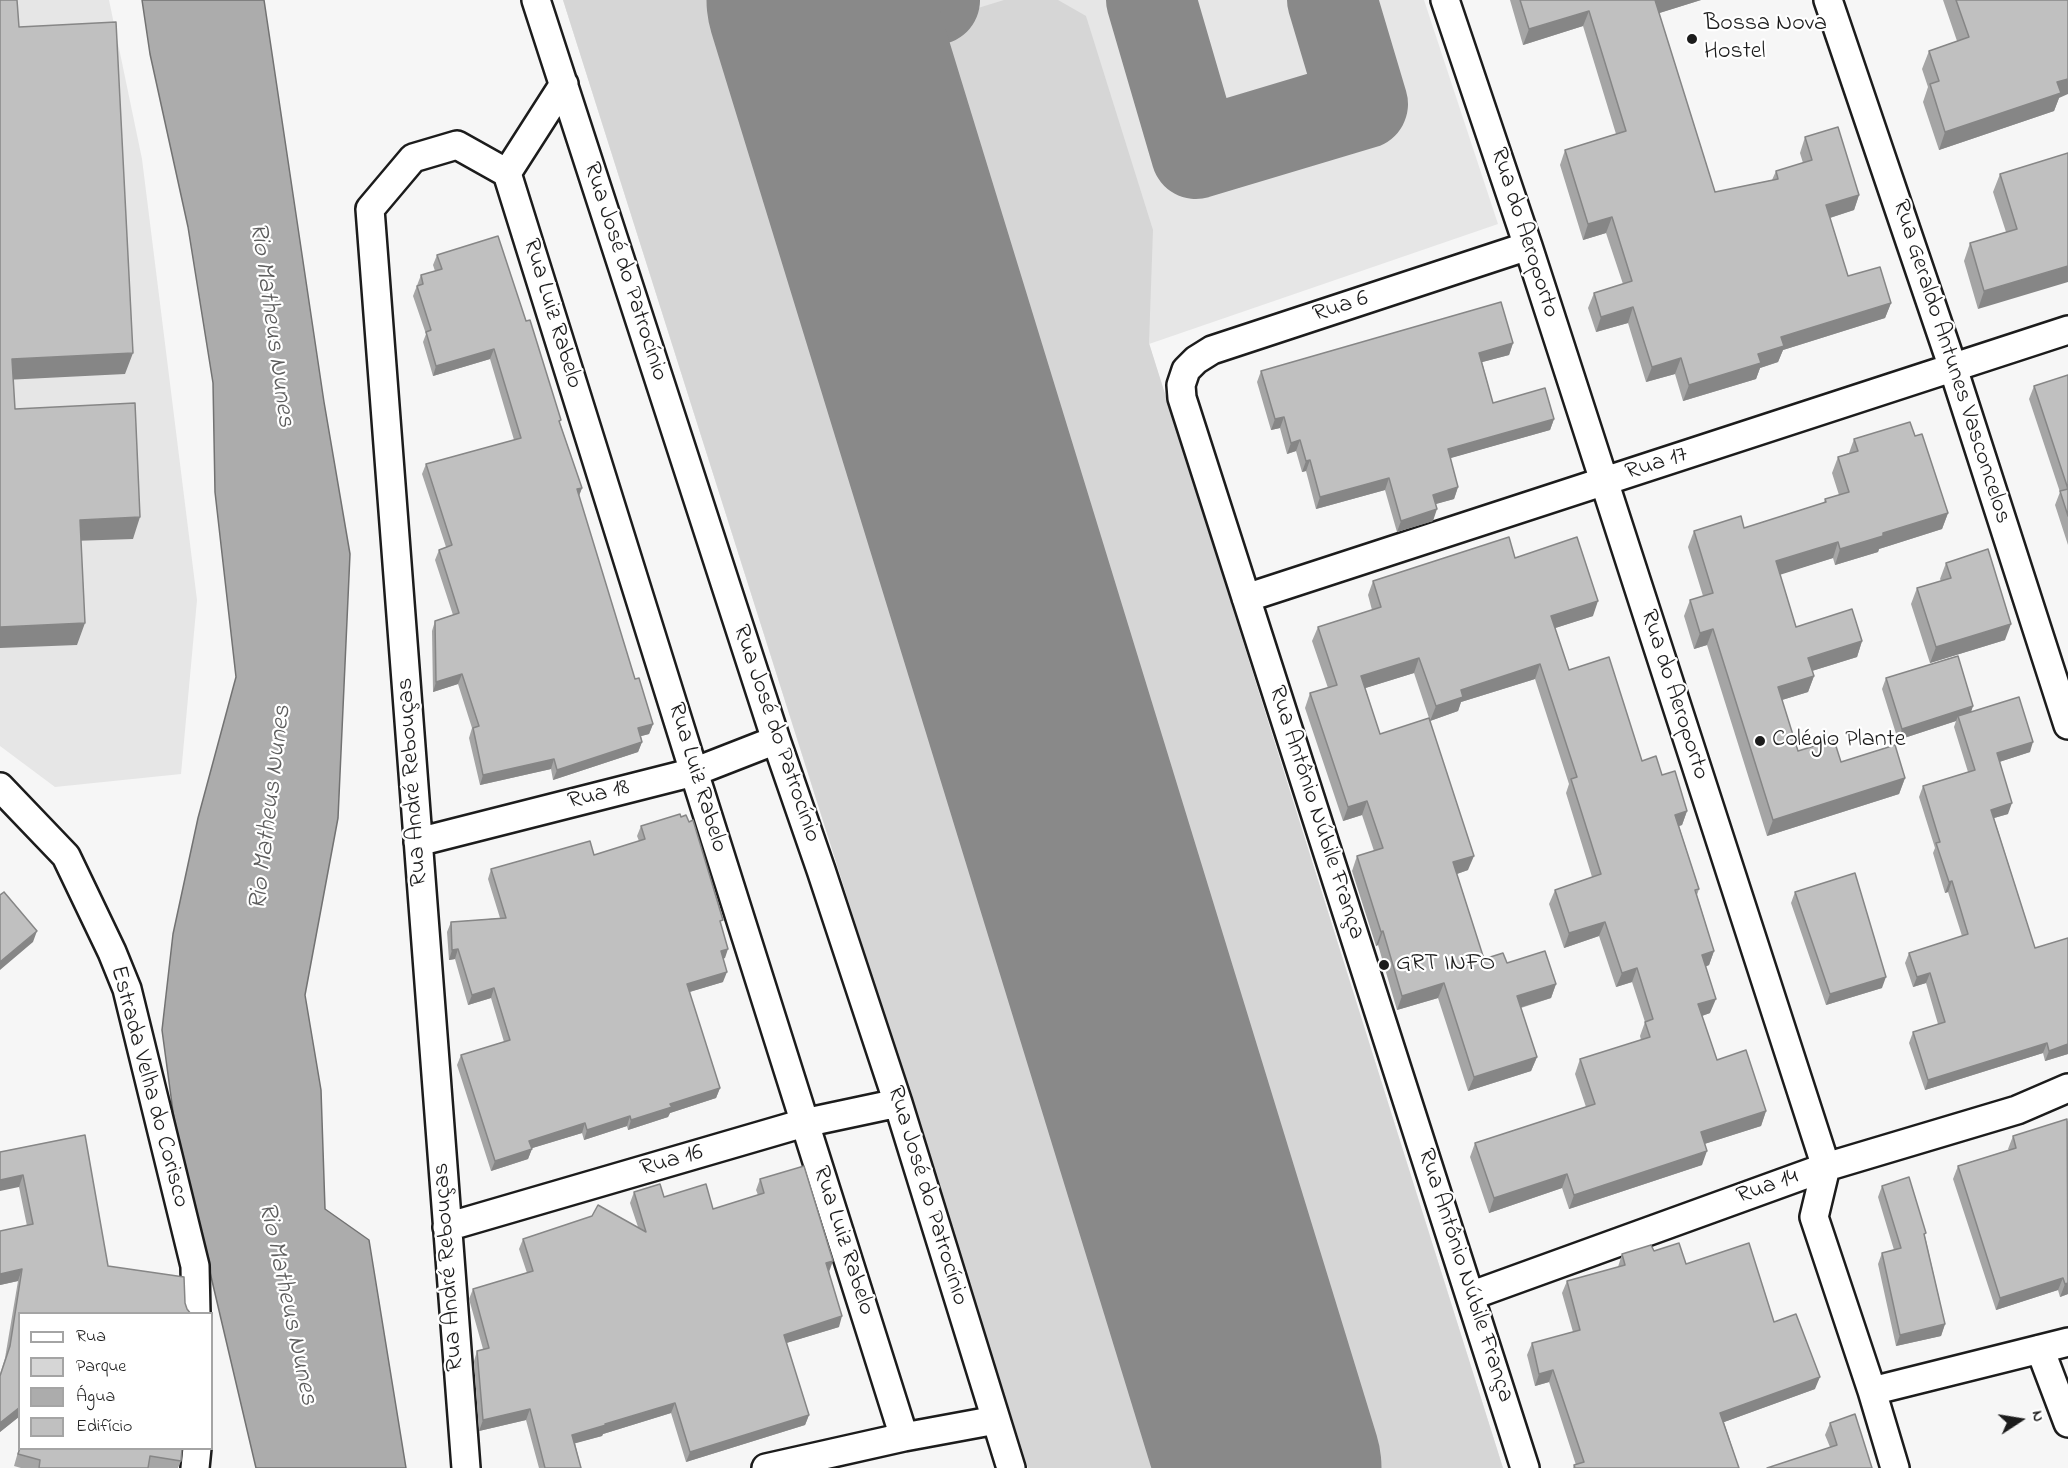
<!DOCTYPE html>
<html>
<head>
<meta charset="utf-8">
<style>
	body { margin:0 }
	#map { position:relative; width:2068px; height:1468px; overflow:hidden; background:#f6f6f6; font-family:"Indie Flower",sans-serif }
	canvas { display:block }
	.legend { position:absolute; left:18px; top:1312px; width:195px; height:138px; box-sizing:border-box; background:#fff; border:2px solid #a4a4a4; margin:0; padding:8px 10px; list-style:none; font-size:18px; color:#1c1c1c }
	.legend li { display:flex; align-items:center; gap:12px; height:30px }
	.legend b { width:30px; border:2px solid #a4a4a4 }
	.north { position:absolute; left:1990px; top:1390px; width:60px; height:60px; -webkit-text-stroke:4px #fff; paint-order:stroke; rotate:78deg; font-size:16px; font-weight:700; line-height:24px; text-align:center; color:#1c1c1c }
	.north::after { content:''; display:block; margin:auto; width:21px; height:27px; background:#1c1c1c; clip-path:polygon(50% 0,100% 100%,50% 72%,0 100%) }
</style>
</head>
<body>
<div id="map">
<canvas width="2068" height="1468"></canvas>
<ul class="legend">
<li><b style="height:8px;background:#fff"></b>Rua</li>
<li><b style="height:16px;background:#d6d6d6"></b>Parque</li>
<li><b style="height:16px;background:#acacac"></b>Água</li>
<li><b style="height:16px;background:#c0c0c0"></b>Edifício</li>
</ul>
<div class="north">N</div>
</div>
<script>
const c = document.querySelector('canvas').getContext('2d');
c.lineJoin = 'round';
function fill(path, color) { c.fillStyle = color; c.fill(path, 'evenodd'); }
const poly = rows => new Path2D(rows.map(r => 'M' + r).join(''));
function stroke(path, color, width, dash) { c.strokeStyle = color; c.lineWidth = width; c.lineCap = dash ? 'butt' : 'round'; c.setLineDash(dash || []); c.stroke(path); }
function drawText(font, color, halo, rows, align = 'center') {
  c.font = font + ' "Indie Flower",sans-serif'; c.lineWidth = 4.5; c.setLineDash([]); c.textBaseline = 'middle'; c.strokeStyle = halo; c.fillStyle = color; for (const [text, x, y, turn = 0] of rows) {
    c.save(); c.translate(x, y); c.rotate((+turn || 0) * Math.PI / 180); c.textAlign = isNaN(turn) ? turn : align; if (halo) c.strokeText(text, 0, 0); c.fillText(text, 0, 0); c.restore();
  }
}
fill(poly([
	[0,0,109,0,142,159,197,600,181,774,55,787,0,746],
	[563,0,1424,0,1498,224,1149,344,1503,1468,1028,1468]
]), '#e6e6e6');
fill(poly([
	[563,0,759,0,1209,1468,1028,1468],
	[1004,0,1058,0,1086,16,1153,230,1149,343,1503,1468,1325,1468,895,67,923,25]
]), '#d6d6d6');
const water = poly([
	[142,0,264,0,324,402,350,554,338,818,305,995,321,1090,325,1209,369,1240,406,1468,256,1468,174,1119,162,1030,173,934,198,818,236,677,215,492,213,383,188,227,150,54,142,0]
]);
fill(water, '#acacac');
stroke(water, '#727272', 1.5);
stroke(poly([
	[1151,0,1196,154,1363,104,1332,0],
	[842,75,902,10,935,0]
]), '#898989', 90);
stroke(poly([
	[819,0,1269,1468]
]), '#898989', 225);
const minor = poly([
	[536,0,776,740,821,870,898,1103,1011,1468],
	[1445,0,1528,246,1826,1167,1814,1217,1872,1391,1895,1468],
	[1828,0,1953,368,2068,725],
	[507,173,564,84],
	[1246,598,2068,330],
	[0,787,66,856,112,952,127,989,195,1266,196,1314],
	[418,842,694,772,776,740],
	[447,1227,804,1123,898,1103],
	[1470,1296,1826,1167,2017,1110,2068,1088],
	[2040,1349,2068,1423],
	[1872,1391,2068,1342],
	[195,1468,197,1448],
	[466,1468,370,209,413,158,457,145,507,173,694,772,904,1437],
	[766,1468,904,1437,996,1420],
	[1525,1468,1182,398,1181,385,1186,370,1196,360,1212,350,1528,246]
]);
stroke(minor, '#1c1c1c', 32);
stroke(minor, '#fff', 27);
fill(poly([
	[1510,0,1701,0,1659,13,1715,192,1772,180,1776,171,1803,163,1800,153,1805,137,1859,195,1854,210,1830,218,1848,276,1891,303,1885,318,1783,350,1778,362,1760,368,1756,379,1683,401,1675,374,1646,382,1628,323,1596,332,1588,308,1594,293,1623,284,1606,233,1583,240,1560,165,1565,150,1616,134,1583,26,1523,45],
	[1943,0,2068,0,2059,98,2054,111,1939,150,1923,102,1928,87,1922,69,1929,51,1957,41],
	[2068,153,1978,309,1964,261,1970,243,2006,232,1993,192,2000,174],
	[437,255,560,423,582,488,579,496,635,679,653,724,649,734,641,736,642,742,638,752,553,780,551,769,480,785,469,738,472,728,458,684,433,692,432,631,435,621,453,615,435,560,439,550,446,547,422,474,426,464,514,440,490,359,433,376,423,342,426,334,413,296,421,275,435,271,433,265],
	[1513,343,1509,355,1482,362,1493,403,1554,419,1550,430,1450,458,1458,487,1454,499,1435,504,1433,521,1397,532,1385,490,1316,509,1306,471,1302,472,1296,451,1287,454,1280,428,1271,430,1257,382,1261,371],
	[2068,375,2068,545,2055,505,2060,492,2029,399,2034,386],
	[1915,436,1948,513,1942,529,1879,549,1878,552,1835,565,1833,558,1780,574,1796,627,1862,641,1857,657,1812,671,1814,676,1808,692,1782,700,1798,751,1905,778,1899,794,1767,836,1707,645,1694,649,1684,616,1690,600,1703,596,1688,547,1694,531,1744,528,1824,503,1825,499,1839,495,1832,473,1838,457,1849,453,1854,439],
	[1515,558,1593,616,1555,628,1569,670,1642,761,1662,775,1687,811,1682,825,1679,826,1699,889,1697,895,1714,951,1709,965,1705,967,1710,1013,1702,1016,1717,1060,1766,1111,1761,1126,1704,1144,1702,1165,1569,1209,1562,1188,1489,1213,1470,1157,1475,1143,1586,1107,1575,1074,1580,1059,1641,1040,1640,1036,1645,1022,1632,982,1616,987,1599,936,1564,948,1549,904,1555,890,1592,877,1566,793,1569,784,1535,679,1461,702,1458,711,1430,721,1414,673,1365,688,1380,734,1468,870,1457,874,1484,959,1507,963,1556,984,1551,998,1521,1008,1537,1057,1531,1071,1468,1091,1438,998,1397,1010,1378,945,1376,946,1352,871,1357,856,1374,851,1362,815,1343,821,1305,708,1310,693,1328,688,1312,641,1318,627,1372,610,1368,595,1373,581],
	[1946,563,2005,640,1930,663,1911,604,1917,588,1941,581,1940,579],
	[1886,678,1973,706,1971,712,2030,752,1999,762,2008,814,1994,818,2035,948,2068,938,2068,1054,2045,1061,2043,1053,1925,1090,1909,1043,1913,1032,1938,1024,1926,983,1913,987,1905,963,1909,953,1962,936,1948,892,1945,893,1933,853,1935,848,1919,797,1923,786,1968,772,1954,727,1956,721,1898,740,1882,689],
	[641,826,721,926,725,958,723,959,723,982,689,992,720,1088,716,1098,670,1113,668,1117,628,1130,627,1126,584,1140,582,1133,532,1148,528,1159,491,1171,457,1065,461,1055,504,1042,491,998,468,1005,455,959,449,960,447,932,451,922,500,918,488,879,491,869,594,855,639,841,637,836],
	[1795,892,1882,988,1826,1005,1791,903],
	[2068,1121,2068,1294,2060,1297,2058,1290,1996,1310,1953,1179,1958,1166,2009,1150,2008,1149,2013,1136],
	[85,1135,20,1314,20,1416,0,1432,0,1374,5,1358,18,1281,0,1285,0,1231,27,1226,19,1187,0,1152],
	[760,1179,829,1272,839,1327,786,1343,809,1415,805,1425,686,1462,671,1413,603,1434,602,1436,575,1443,581,1468,539,1468,526,1420,479,1431,474,1361,477,1351,483,1349,469,1299,473,1289,527,1273,519,1249,523,1239,638,1227,630,1203,634,1192,664,1197,713,1209,758,1195,756,1190],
	[1882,1186,1925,1236,1945,1324,1941,1336,1896,1346,1878,1264,1882,1253,1894,1250,1878,1197],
	[1654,1251,1686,1264,1774,1322,1815,1389,1724,1422,1739,1468,1573,1468,1574,1465,1576,1465,1549,1382,1535,1386,1527,1355,1532,1343,1573,1332,1562,1293,1567,1281,1618,1267,1622,1254],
	[1830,1423,1872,1468,1830,1447,1825,1435],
	[20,1445,20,1449,182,1449,181,1461,178,1468,21,1468,14,1466]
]), '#a5a5a5');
fill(poly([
	[1655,0,1701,0,1650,16],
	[1589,11,1583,26,1523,45,1529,29],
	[2068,79,2068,94,2059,98,2054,111,1939,150,1945,132,2057,82],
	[1859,195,1854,210,1820,221,1826,205],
	[1612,217,1606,233,1583,240,1588,224],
	[2068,266,2068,282,1978,309,1984,291],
	[1891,303,1885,318,1783,350,1778,362,1760,368,1756,379,1683,401,1689,385,1758,354,1781,337],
	[1633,307,1628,323,1596,332,1601,317],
	[1513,343,1509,355,1475,364,1479,353],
	[494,349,490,359,433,376,436,366],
	[133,353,125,374,5,380,12,359],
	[1681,358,1675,374,1646,382,1652,367],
	[1284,417,1280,428,1271,430,1275,419],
	[1554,419,1550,430,1444,460,1448,449],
	[1300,440,1296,451,1287,454,1291,443],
	[1310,460,1306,471,1302,472,1306,461],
	[1389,478,1385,490,1316,509,1320,497],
	[1458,487,1454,499,1429,506,1433,495],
	[582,488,578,498,577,489],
	[1437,509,1433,521,1397,532,1401,521],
	[1948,513,1942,529,1879,549,1878,552,1835,565,1840,549,1883,533],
	[140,517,133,539,72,541,80,520],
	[1838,542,1833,558,1770,578,1776,561],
	[1598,601,1593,616,1546,631,1551,616],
	[85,623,77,645,0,648,0,627],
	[2011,624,2005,640,1930,663,1936,647],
	[1713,629,1707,645,1694,649,1700,633],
	[1862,641,1857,657,1802,674,1808,658],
	[1419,658,1414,673,1356,691,1361,676],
	[1540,664,1535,679,1461,702,1458,711,1430,721,1436,706,1461,690],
	[462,674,458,684,433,692,436,682],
	[1814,676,1808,692,1772,703,1778,687],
	[1973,706,1969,717,1958,716,1956,721,1898,740,1902,729],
	[653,724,649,734,634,738,638,728],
	[642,742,638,752,553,780,557,770],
	[2033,742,2030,752,1993,764,1997,753],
	[554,759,551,769,480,785,483,775],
	[1905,778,1899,794,1767,836,1773,820],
	[1367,801,1362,815,1343,821,1348,807],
	[2012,803,2008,814,1987,820,1991,810],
	[1687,811,1682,825,1670,829,1675,815],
	[1474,856,1468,870,1448,877,1453,862],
	[1952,881,1948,892,1945,893,1949,882],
	[1605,922,1599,936,1564,948,1569,933],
	[37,931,33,942,0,970,0,962],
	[1383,931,1378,945,1376,946,1381,932],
	[458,949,455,959,449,960,452,950],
	[728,949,725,958,717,960,721,951],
	[1714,951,1709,965,1697,970,1702,955],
	[1637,968,1632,982,1616,987,1622,973],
	[727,972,723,982,683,994,687,984],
	[1930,973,1926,983,1913,987,1917,977],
	[1886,977,1882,988,1826,1005,1830,994],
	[1444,983,1438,998,1397,1010,1402,996],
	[1556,984,1551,998,1512,1010,1517,996],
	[494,988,491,998,468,1005,472,995],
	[1716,999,1710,1013,1693,1019,1698,1004],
	[2047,1043,2043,1053,1925,1090,1928,1080],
	[2068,1044,2068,1054,2045,1061,2049,1051],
	[1537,1057,1531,1071,1468,1091,1474,1077],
	[720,1088,716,1098,670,1113,668,1117,628,1130,631,1120,670,1104],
	[1766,1111,1761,1126,1695,1147,1701,1132],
	[630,1116,627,1126,584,1140,587,1130],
	[585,1123,582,1133,526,1150,529,1141],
	[532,1149,528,1159,491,1171,495,1161],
	[1707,1151,1702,1165,1569,1209,1574,1195],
	[1567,1174,1562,1188,1489,1213,1494,1198],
	[23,1175,19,1187,0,1191,0,1180],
	[833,1261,829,1272,826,1263],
	[22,1269,18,1281,0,1285,0,1274],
	[2063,1278,2058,1290,1996,1310,2000,1298],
	[2068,1283,2068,1294,2060,1297,2065,1284],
	[842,1316,839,1327,780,1345,784,1335],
	[1945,1324,1941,1336,1896,1346,1900,1335],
	[1553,1370,1549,1382,1535,1386,1539,1374],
	[1820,1377,1815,1389,1716,1425,1720,1413],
	[675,1403,671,1413,603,1434,602,1436,569,1445,572,1435,605,1424],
	[20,1407,20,1416,0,1432,0,1423],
	[530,1409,526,1420,479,1431,483,1420],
	[809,1415,805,1425,686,1462,690,1452]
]), '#868686');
const building = poly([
	[0,0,17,0,19,27,116,22,133,353,12,359,15,409,135,403,140,517,80,520,85,623,0,627,0,0],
	[1520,0,1656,0,1655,0,1715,192,1778,179,1776,171,1812,160,1805,137,1838,127,1859,195,1826,205,1848,276,1880,267,1891,303,1781,337,1784,346,1758,354,1761,363,1689,385,1681,358,1652,367,1633,307,1601,317,1594,293,1632,281,1612,217,1588,224,1565,150,1626,131,1589,11,1529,29,1520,0],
	[1956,0,2068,0,2068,79,2057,82,2061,93,1945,132,1930,84,1939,81,1929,51,1969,37,1956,0],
	[2068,153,2068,266,1984,291,1970,243,2017,229,2000,174,2068,153],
	[498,236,526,321,530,320,561,420,559,421,582,488,577,489,635,679,639,678,653,724,638,728,642,742,557,770,554,759,483,775,473,728,479,726,462,674,436,682,435,621,459,613,439,550,452,545,426,464,521,438,494,349,436,366,426,332,431,330,417,286,423,284,421,275,442,269,437,255,498,236],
	[1501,302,1513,343,1479,353,1493,403,1545,388,1554,419,1448,449,1458,487,1433,495,1437,509,1401,521,1389,478,1320,497,1310,460,1306,461,1300,440,1291,443,1284,417,1275,419,1261,371,1501,302],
	[2068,375,2068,516,2060,491,2068,489,2034,386,2068,375],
	[1910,422,1915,436,1922,434,1948,513,1883,533,1883,536,1840,549,1838,542,1776,561,1796,627,1852,609,1862,641,1808,658,1814,676,1778,687,1798,751,1834,740,1841,762,1895,745,1905,778,1773,820,1713,629,1700,633,1690,600,1713,593,1694,531,1741,516,1744,528,1826,502,1825,499,1849,492,1838,457,1858,451,1854,439,1910,422],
	[1509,537,1515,558,1577,537,1598,601,1551,616,1569,670,1609,657,1642,761,1656,756,1662,775,1675,771,1687,811,1675,815,1699,889,1695,890,1714,951,1702,955,1716,999,1698,1004,1717,1060,1746,1050,1766,1111,1701,1132,1707,1151,1574,1195,1567,1174,1494,1198,1475,1143,1595,1104,1580,1059,1650,1037,1645,1022,1653,1019,1637,968,1622,973,1605,922,1569,933,1555,890,1601,874,1571,779,1577,777,1540,664,1461,690,1463,697,1436,706,1419,658,1361,676,1380,734,1429,718,1474,856,1453,862,1484,959,1503,953,1507,963,1545,951,1556,984,1517,996,1537,1057,1474,1077,1444,983,1402,996,1383,931,1381,932,1357,856,1383,848,1367,801,1348,807,1310,693,1337,685,1318,627,1381,607,1373,581,1509,537],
	[1988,549,2011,624,1936,647,1917,588,1951,578,1946,563,1988,549],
	[1958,656,1973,706,1902,729,1886,678,1958,656],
	[2019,697,2033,742,1997,753,2012,803,1991,810,2035,948,2068,938,2068,1044,2049,1051,2047,1043,1928,1080,1913,1032,1945,1022,1930,973,1917,977,1909,953,1968,934,1952,881,1949,882,1936,843,1940,842,1923,786,1975,770,1958,716,2019,697],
	[680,814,681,817,686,815,689,822,693,820,723,920,720,921,728,949,721,951,727,972,687,984,720,1088,670,1104,672,1107,631,1120,630,1116,587,1130,585,1123,529,1141,532,1149,495,1161,461,1055,510,1040,494,988,472,995,458,949,452,950,451,922,506,918,491,869,590,841,594,855,645,839,641,826,680,814],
	[1855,873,1886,977,1830,994,1795,892,1855,873],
	[4,892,37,931,0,962,0,895,4,892],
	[2067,1119,2068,1283,2065,1284,2063,1278,2000,1298,1958,1166,2016,1148,2013,1136,2067,1119],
	[85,1135,108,1266,184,1277,185,1303,187,1309,191,1314,20,1314,20,1407,0,1423,0,1376,10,1346,22,1269,0,1274,0,1231,33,1224,23,1175,0,1180,0,1152,85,1135],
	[804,1166,833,1261,826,1263,842,1316,784,1335,809,1415,690,1452,675,1403,605,1424,606,1425,572,1435,581,1468,545,1468,530,1409,483,1420,477,1351,489,1348,473,1289,533,1271,523,1239,592,1216,598,1205,646,1232,634,1192,660,1184,664,1197,706,1184,713,1209,764,1193,760,1179,804,1166],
	[1909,1177,1926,1233,1924,1234,1945,1324,1900,1335,1882,1253,1901,1248,1882,1186,1909,1177],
	[1679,1243,1686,1264,1749,1243,1774,1322,1796,1314,1820,1377,1720,1413,1739,1468,1575,1468,1574,1465,1584,1462,1553,1370,1539,1374,1532,1343,1580,1330,1567,1281,1625,1265,1622,1254,1651,1245,1654,1251,1679,1243],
	[1855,1414,1872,1468,1767,1468,1837,1445,1830,1423,1855,1414],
	[20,1448,20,1449,182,1449,181,1461,150,1456,148,1468,39,1468,40,1460,18,1454,20,1448]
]);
fill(building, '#c0c0c0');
stroke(building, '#868686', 1.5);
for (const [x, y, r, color] of [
	[1692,39,6,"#1c1c1c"],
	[1760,741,6,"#1c1c1c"],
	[1384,965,6,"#1c1c1c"]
]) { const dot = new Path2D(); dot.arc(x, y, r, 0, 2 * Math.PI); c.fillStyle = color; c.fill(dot); stroke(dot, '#fff', 2); }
drawText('24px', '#1c1c1c', '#fff', [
	["Bossa Nova",1704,25],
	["Hostel",1704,53],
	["Colégio Plante",1772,741],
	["GRT INFO",1396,965]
], 'left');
drawText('24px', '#1c1c1c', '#fff', [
	["Rua do Aeroporto",1523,233,72],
	["Rua José do Patrocínio",624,272,72],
	["Rua 6",1341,308,-18],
	["Rua Luiz Rabelo",551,314,73],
	["Rua Geraldo Antunes Vasconcelos",1950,362,72],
	["Rua 17",1657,465,-18],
	["Rua do Aeroporto",1673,695,72],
	["Rua José do Patrocínio",775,734,71],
	["Rua Luiz Rabelo",696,778,73],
	["Rua André Rebouças",414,782,-94],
	["Rua 18",599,796,-14],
	["Rua Antônio Núbile França",1315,813,72],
	["Estrada Velha do Corisco",148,1087,75],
	["Rua 16",672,1162,-16],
	["Rua 14",1768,1188,-20],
	["Rua José do Patrocínio",926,1196,73],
	["Rua Luiz Rabelo",842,1241,72],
	["Rua André Rebouças",450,1267,-94],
	["Rua Antônio Núbile França",1464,1276,72]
]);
drawText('italic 26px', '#5d5d5d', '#fff', [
	["Rio Matheus Nunes",270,325,82],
	["Rio Matheus Nunes",272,808,-83],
	["Rio Matheus Nunes",286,1304,78]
]);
</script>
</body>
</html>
